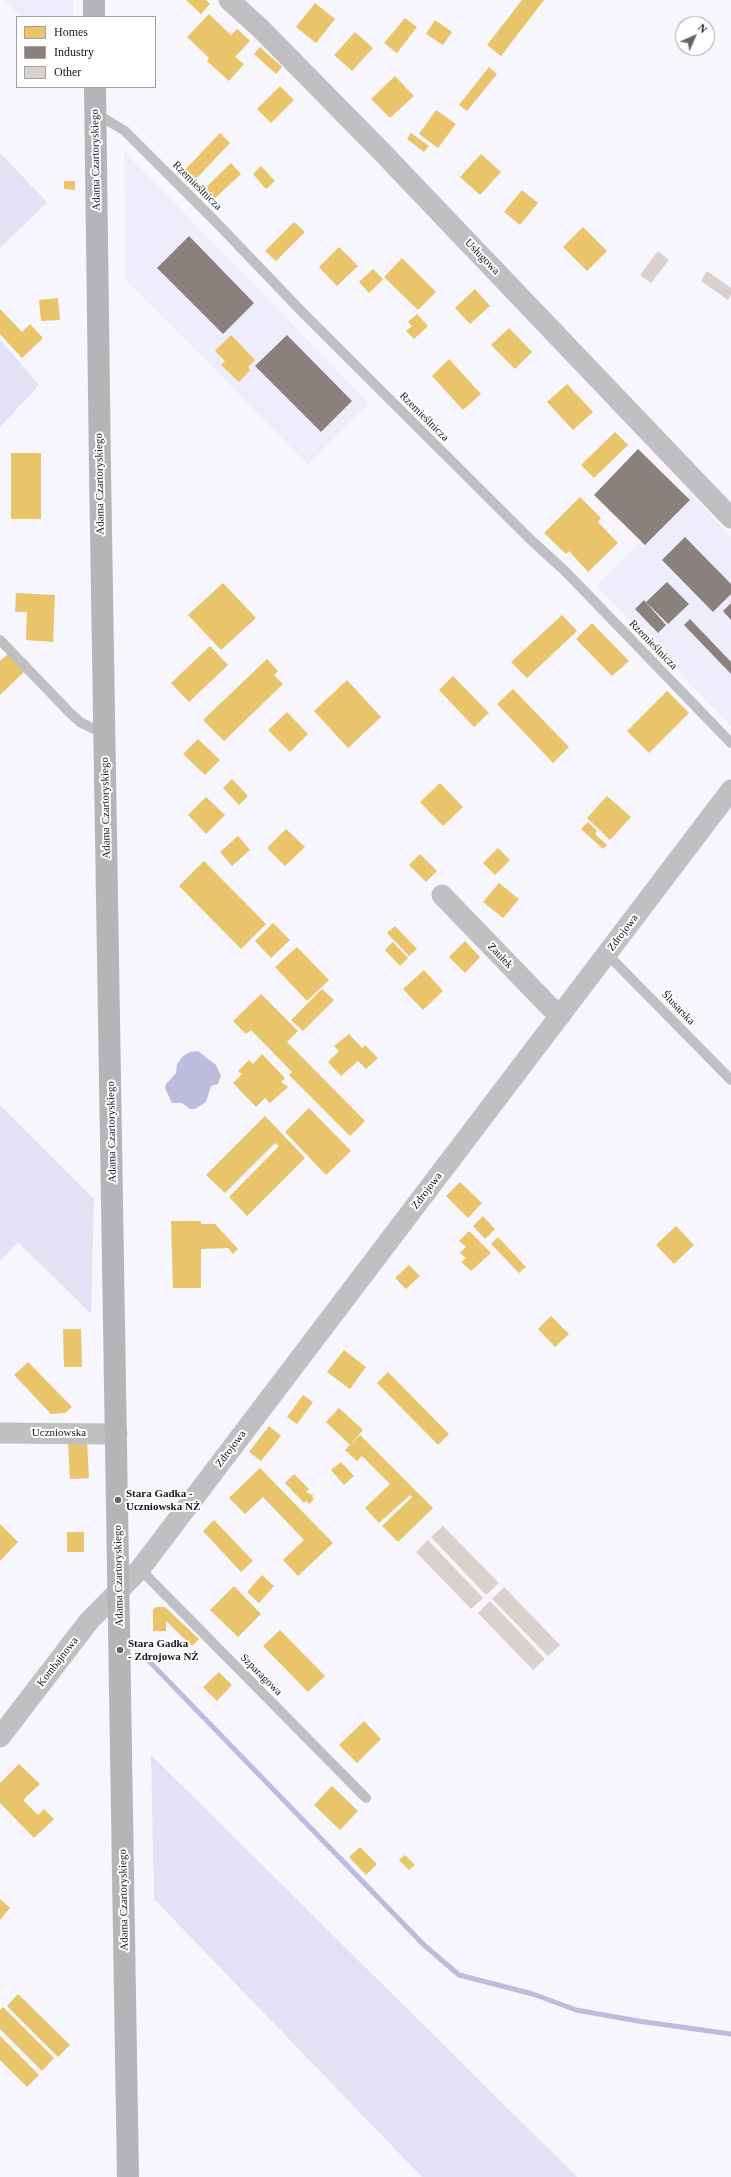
<!DOCTYPE html>
<html>
<head>
<meta charset="utf-8">
<style>
	body { margin:0 }
	#map { position:relative; width:731px; height:2177px; overflow:hidden; background:#f6f6fc; font-family:"Times New Roman",serif }
	canvas { display:block }
	.legend { position:absolute; left:16px; top:16px; width:140px; height:72px; box-sizing:border-box; background:#fff; border:1px solid #a2a2a3; margin:0; padding:5px 7px; list-style:none; font-size:12px; color:#16161a }
	.legend li { display:flex; align-items:center; gap:8px; height:20px }
	.legend b { width:20px; border:1px solid #a2a2a3 }
	.north { position:absolute; left:675px; top:16px; width:40px; height:40px; box-sizing:border-box; background:#fff; border:1px solid #a2a2a3; border-radius:50%; rotate:45deg; font-size:11px; font-weight:700; line-height:16px; text-align:center; color:#16161a }
	.north::after { content:''; display:block; margin:auto; width:14px; height:18px; background:#646469; clip-path:polygon(50% 0,100% 100%,50% 72%,0 100%) }
</style>
</head>
<body>
<div id="map">
<canvas width="731" height="2177"></canvas>
<ul class="legend">
<li><b style="height:11px;background:#e9c46a"></b>Homes</li>
<li><b style="height:11px;background:#8a817c"></b>Industry</li>
<li><b style="height:11px;background:#d9d1ce"></b>Other</li>
</ul>
<div class="north">N</div>
</div>
<script>
const c = document.querySelector('canvas').getContext('2d');
c.lineJoin = 'round';
function fill(path, color) { c.fillStyle = color; c.fill(path, 'evenodd'); }
const poly = rows => new Path2D(rows.map(r => 'M' + r).join(''));
function stroke(path, color, width, dash) { c.strokeStyle = color; c.lineWidth = width; c.lineCap = dash ? 'butt' : 'round'; c.setLineDash(dash || []); c.stroke(path); }
function drawText(font, color, halo, rows, align = 'center') {
  c.font = font + ' "Times New Roman",serif'; c.lineWidth = 4; c.setLineDash([]); c.textBaseline = 'middle'; c.strokeStyle = halo; c.fillStyle = color; for (const [text, x, y, turn = 0] of rows) {
    c.save(); c.translate(x, y); c.rotate((+turn || 0) * Math.PI / 180); c.textAlign = isNaN(turn) ? turn : align; if (halo) c.strokeText(text, 0, 0); c.fillText(text, 0, 0); c.restore();
  }
}
fill(poly([
	[4,0,73,0,73,17,21,17],
	[124,151,369,403,308,465,126,279],
	[689,492,731,537,731,726,597,586]
]), '#eeedfb');
fill(poly([
	[0,153,47,202,0,248],
	[0,340,39,385,0,427],
	[0,1105,94,1199,91,1314,18,1242,0,1261],
	[151,1755,577,2177,422,2177,154,1899]
]), '#e2e1f6');
fill(poly([
	[198,1051,216,1065,221,1076,218,1084,211,1086,206,1102,195,1109,190,1109,182,1103,172,1103,165,1088,166,1084,176,1073,177,1064,183,1056,190,1052]
]), '#bdbcde');
fill(poly([
	[186,0,206,0,210,4,201,14],
	[522,0,544,0,501,56,487,45],
	[315,3,335,19,316,43,296,27],
	[209,14,231,35,237,29,250,41,235,57,244,64,229,81,207,61,209,58,187,37],
	[405,18,417,27,397,53,384,43],
	[435,20,452,32,443,45,426,34],
	[355,32,373,48,352,71,334,55],
	[260,47,282,67,276,74,254,54],
	[489,67,497,74,467,111,459,105],
	[395,76,414,96,390,118,371,99],
	[280,86,294,100,271,123,257,109],
	[436,110,456,124,438,148,419,134],
	[220,133,230,143,191,184,181,174],
	[411,133,429,146,424,152,407,139],
	[481,154,501,172,480,195,460,177],
	[231,163,241,174,212,201,202,191],
	[261,166,275,181,266,189,253,174],
	[64,181,75,181,75,190,64,189],
	[522,190,538,203,520,225,504,212],
	[294,222,305,232,276,261,265,251],
	[583,227,607,251,587,271,563,247],
	[339,247,358,266,337,286,319,267],
	[402,258,436,292,418,310,384,277],
	[373,269,383,279,369,293,359,282],
	[475,289,490,306,470,324,455,308],
	[58,298,60,320,41,321,39,300],
	[0,309,22,332,30,324,43,338,22,358,0,334],
	[417,314,428,326,414,339,406,331,412,326,408,322],
	[509,328,532,352,515,369,491,345],
	[231,335,255,360,248,367,250,370,239,382,221,365,225,361,215,351],
	[449,359,481,394,463,410,432,376],
	[567,384,593,412,573,430,547,402],
	[615,432,628,445,594,478,581,465],
	[11,453,41,453,41,519,11,519],
	[580,497,601,518,598,522,618,543,588,572,569,551,566,554,544,533],
	[223,583,256,618,221,650,188,615],
	[16,593,55,595,53,642,26,640,27,612,15,612],
	[562,615,577,631,527,678,511,662],
	[592,623,629,661,612,676,576,639],
	[210,646,228,665,189,702,171,683],
	[8,654,25,671,0,695,0,661],
	[267,659,278,671,274,675,283,684,224,741,203,720],
	[453,676,489,713,474,727,439,690],
	[347,680,381,717,348,748,314,711],
	[513,689,569,747,553,763,497,704],
	[667,691,689,713,649,753,627,731],
	[287,712,308,734,290,752,268,730],
	[198,739,220,760,205,775,183,754],
	[232,779,248,796,239,805,223,788],
	[440,783,463,807,443,826,420,802],
	[607,796,631,817,610,840,587,818],
	[206,797,225,815,206,834,188,815],
	[588,822,597,831,595,834,607,845,603,849,581,829],
	[286,829,305,847,285,866,267,848],
	[238,836,250,850,232,866,220,852],
	[498,848,510,860,495,875,483,863],
	[420,854,437,871,426,882,409,865],
	[204,861,266,924,241,949,179,886],
	[499,883,519,899,503,918,483,902],
	[273,923,290,940,271,958,255,941],
	[395,926,417,949,409,956,387,933],
	[465,941,480,957,465,973,449,957],
	[393,942,408,958,400,966,385,950],
	[297,947,329,980,307,1001,275,967],
	[424,970,443,991,423,1010,403,989],
	[322,989,334,1000,303,1031,291,1020],
	[261,994,298,1031,287,1042,365,1121,350,1136,289,1075,292,1072,251,1030,246,1034,233,1021],
	[349,1034,362,1048,365,1045,378,1058,366,1069,358,1061,341,1076,328,1062,339,1051,334,1046],
	[262,1054,285,1078,281,1082,288,1087,270,1103,265,1098,256,1107,233,1083,242,1074,238,1071,249,1060,253,1064],
	[309,1108,351,1151,326,1175,285,1132],
	[265,1116,305,1158,247,1216,229,1197,279,1146,275,1143,225,1193,206,1175],
	[460,1182,482,1203,468,1218,446,1196],
	[483,1216,495,1229,485,1239,473,1226],
	[171,1221,201,1221,201,1224,215,1224,238,1249,233,1254,228,1248,201,1249,201,1288,173,1288],
	[676,1226,694,1245,674,1264,656,1245],
	[469,1231,491,1253,471,1271,461,1262,466,1258,460,1253,466,1247,459,1241],
	[498,1237,526,1267,519,1273,491,1244],
	[409,1265,420,1276,406,1289,395,1278],
	[551,1316,569,1334,555,1347,538,1329],
	[63,1329,81,1329,82,1367,64,1367],
	[344,1350,366,1367,350,1389,327,1372],
	[28,1362,72,1407,65,1413,51,1414,14,1375],
	[388,1372,449,1434,438,1445,377,1383],
	[303,1395,313,1402,297,1424,287,1417],
	[339,1408,363,1430,350,1445,326,1422],
	[269,1426,281,1436,261,1461,249,1452],
	[360,1435,433,1508,398,1542,382,1526,412,1497,410,1495,379,1523,365,1508,390,1484,362,1456,357,1461,345,1450],
	[87,1441,89,1478,70,1479,68,1442],
	[341,1462,354,1476,344,1485,331,1470],
	[260,1468,333,1543,298,1576,283,1560,304,1540,263,1497,245,1514,229,1498],
	[294,1474,309,1489,306,1492,314,1496,312,1497,314,1499,309,1504,306,1501,304,1503,285,1483],
	[214,1520,253,1561,241,1572,203,1531],
	[0,1524,18,1542,0,1561],
	[67,1532,84,1532,84,1552,67,1552],
	[262,1575,274,1586,259,1603,247,1592],
	[234,1586,261,1614,238,1637,210,1610],
	[156,1607,165,1607,199,1639,192,1646,166,1621,166,1631,153,1631,153,1610],
	[280,1630,325,1676,308,1692,263,1646],
	[219,1672,232,1685,217,1701,203,1687],
	[364,1721,381,1739,357,1763,339,1745],
	[19,1764,40,1784,23,1800,38,1815,44,1809,54,1819,34,1838,0,1803,0,1783],
	[332,1786,358,1811,340,1830,314,1805],
	[360,1847,377,1864,366,1875,349,1857],
	[405,1855,415,1865,409,1870,399,1860],
	[0,1899,10,1908,0,1920],
	[18,1994,70,2045,58,2057,7,2006],
	[3,2007,54,2058,42,2071,0,2029,0,2010],
	[0,2036,39,2075,27,2087,0,2060]
]), '#e9c46a');
fill(poly([
	[189,236,254,303,223,334,157,268],
	[287,335,352,401,321,432,255,366],
	[638,449,690,500,645,545,594,495],
	[685,537,731,584,731,594,713,612,662,560],
	[667,582,689,604,668,624,646,602],
	[644,600,666,625,658,633,635,609],
	[731,603,731,620,723,611],
	[690,619,731,662,731,674,684,625]
]), '#8a817c');
stroke(poly([
	[147,1659,424,1945,459,1975,533,1994,576,2010,638,2021,731,2034]
]), '#bdbcde', 5);
fill(poly([
	[658,251,669,260,651,283,640,275],
	[707,271,731,288,731,295,728,300,701,281],
	[443,1526,499,1583,486,1595,431,1537],
	[428,1540,483,1598,471,1609,416,1552],
	[504,1587,560,1645,548,1656,492,1599],
	[490,1601,545,1659,533,1670,478,1613]
]), '#d9d1ce');
stroke(poly([
	[95,113,125,131,216,222,305,315,531,540,566,572,731,743],
	[0,640,70,713,80,722,104,734],
	[607,954,731,1080],
	[140,1569,366,1798]
]), '#c0c0c2', 10);
stroke(poly([
	[229,0,260,28,380,150,731,518],
	[442,895,550,1007,561,1015],
	[0,1433,117,1434],
	[0,1737,89,1621,140,1569,731,790]
]), '#c0c0c2', 21);
stroke(poly([
	[94,0,94,17],
	[95,87,100,470,128,2177]
]), '#b5b5b8', 22);
for (const [x, y, r, color] of [
	[118,1500,4,"#646469"],
	[120,1650,4,"#646469"]
]) { const dot = new Path2D(); dot.arc(x, y, r, 0, 2 * Math.PI); c.fillStyle = color; c.fill(dot); stroke(dot, '#fff', 1.5); }
drawText('11px', '#16161a', '#fff', [
	["Adama Czartoryskiego",96,160,-91],
	["Rzemieślnicza",197,186,45],
	["Usługowa",482,257,46],
	["Rzemieślnicza",424,417,45],
	["Adama Czartoryskiego",100,484,-91],
	["Rzemieślnicza",653,645,46],
	["Adama Czartoryskiego",106,808,-91],
	["Zdrojowa",623,933,-53],
	["Zaułek",500,956,46],
	["Ślusarska",678,1008,46],
	["Adama Czartoryskiego",112,1132,-91],
	["Zdrojowa",427,1191,-53],
	["Uczniowska",59,1433],
	["Zdrojowa",231,1449,-53],
	["Adama Czartoryskiego",119,1576,-91],
	["Kombajnowa",58,1662,-52],
	["Szparagowa",261,1675,45],
	["Adama Czartoryskiego",124,1900,-91]
]);
drawText('bold 11px', '#16161a', '#fff', [
	["Stara Gadka -",126,1494],
	["Uczniowska NŻ",126,1507],
	["Stara Gadka",128,1644],
	["- Zdrojowa NŻ",128,1657]
], 'left');
</script>
</body>
</html>
